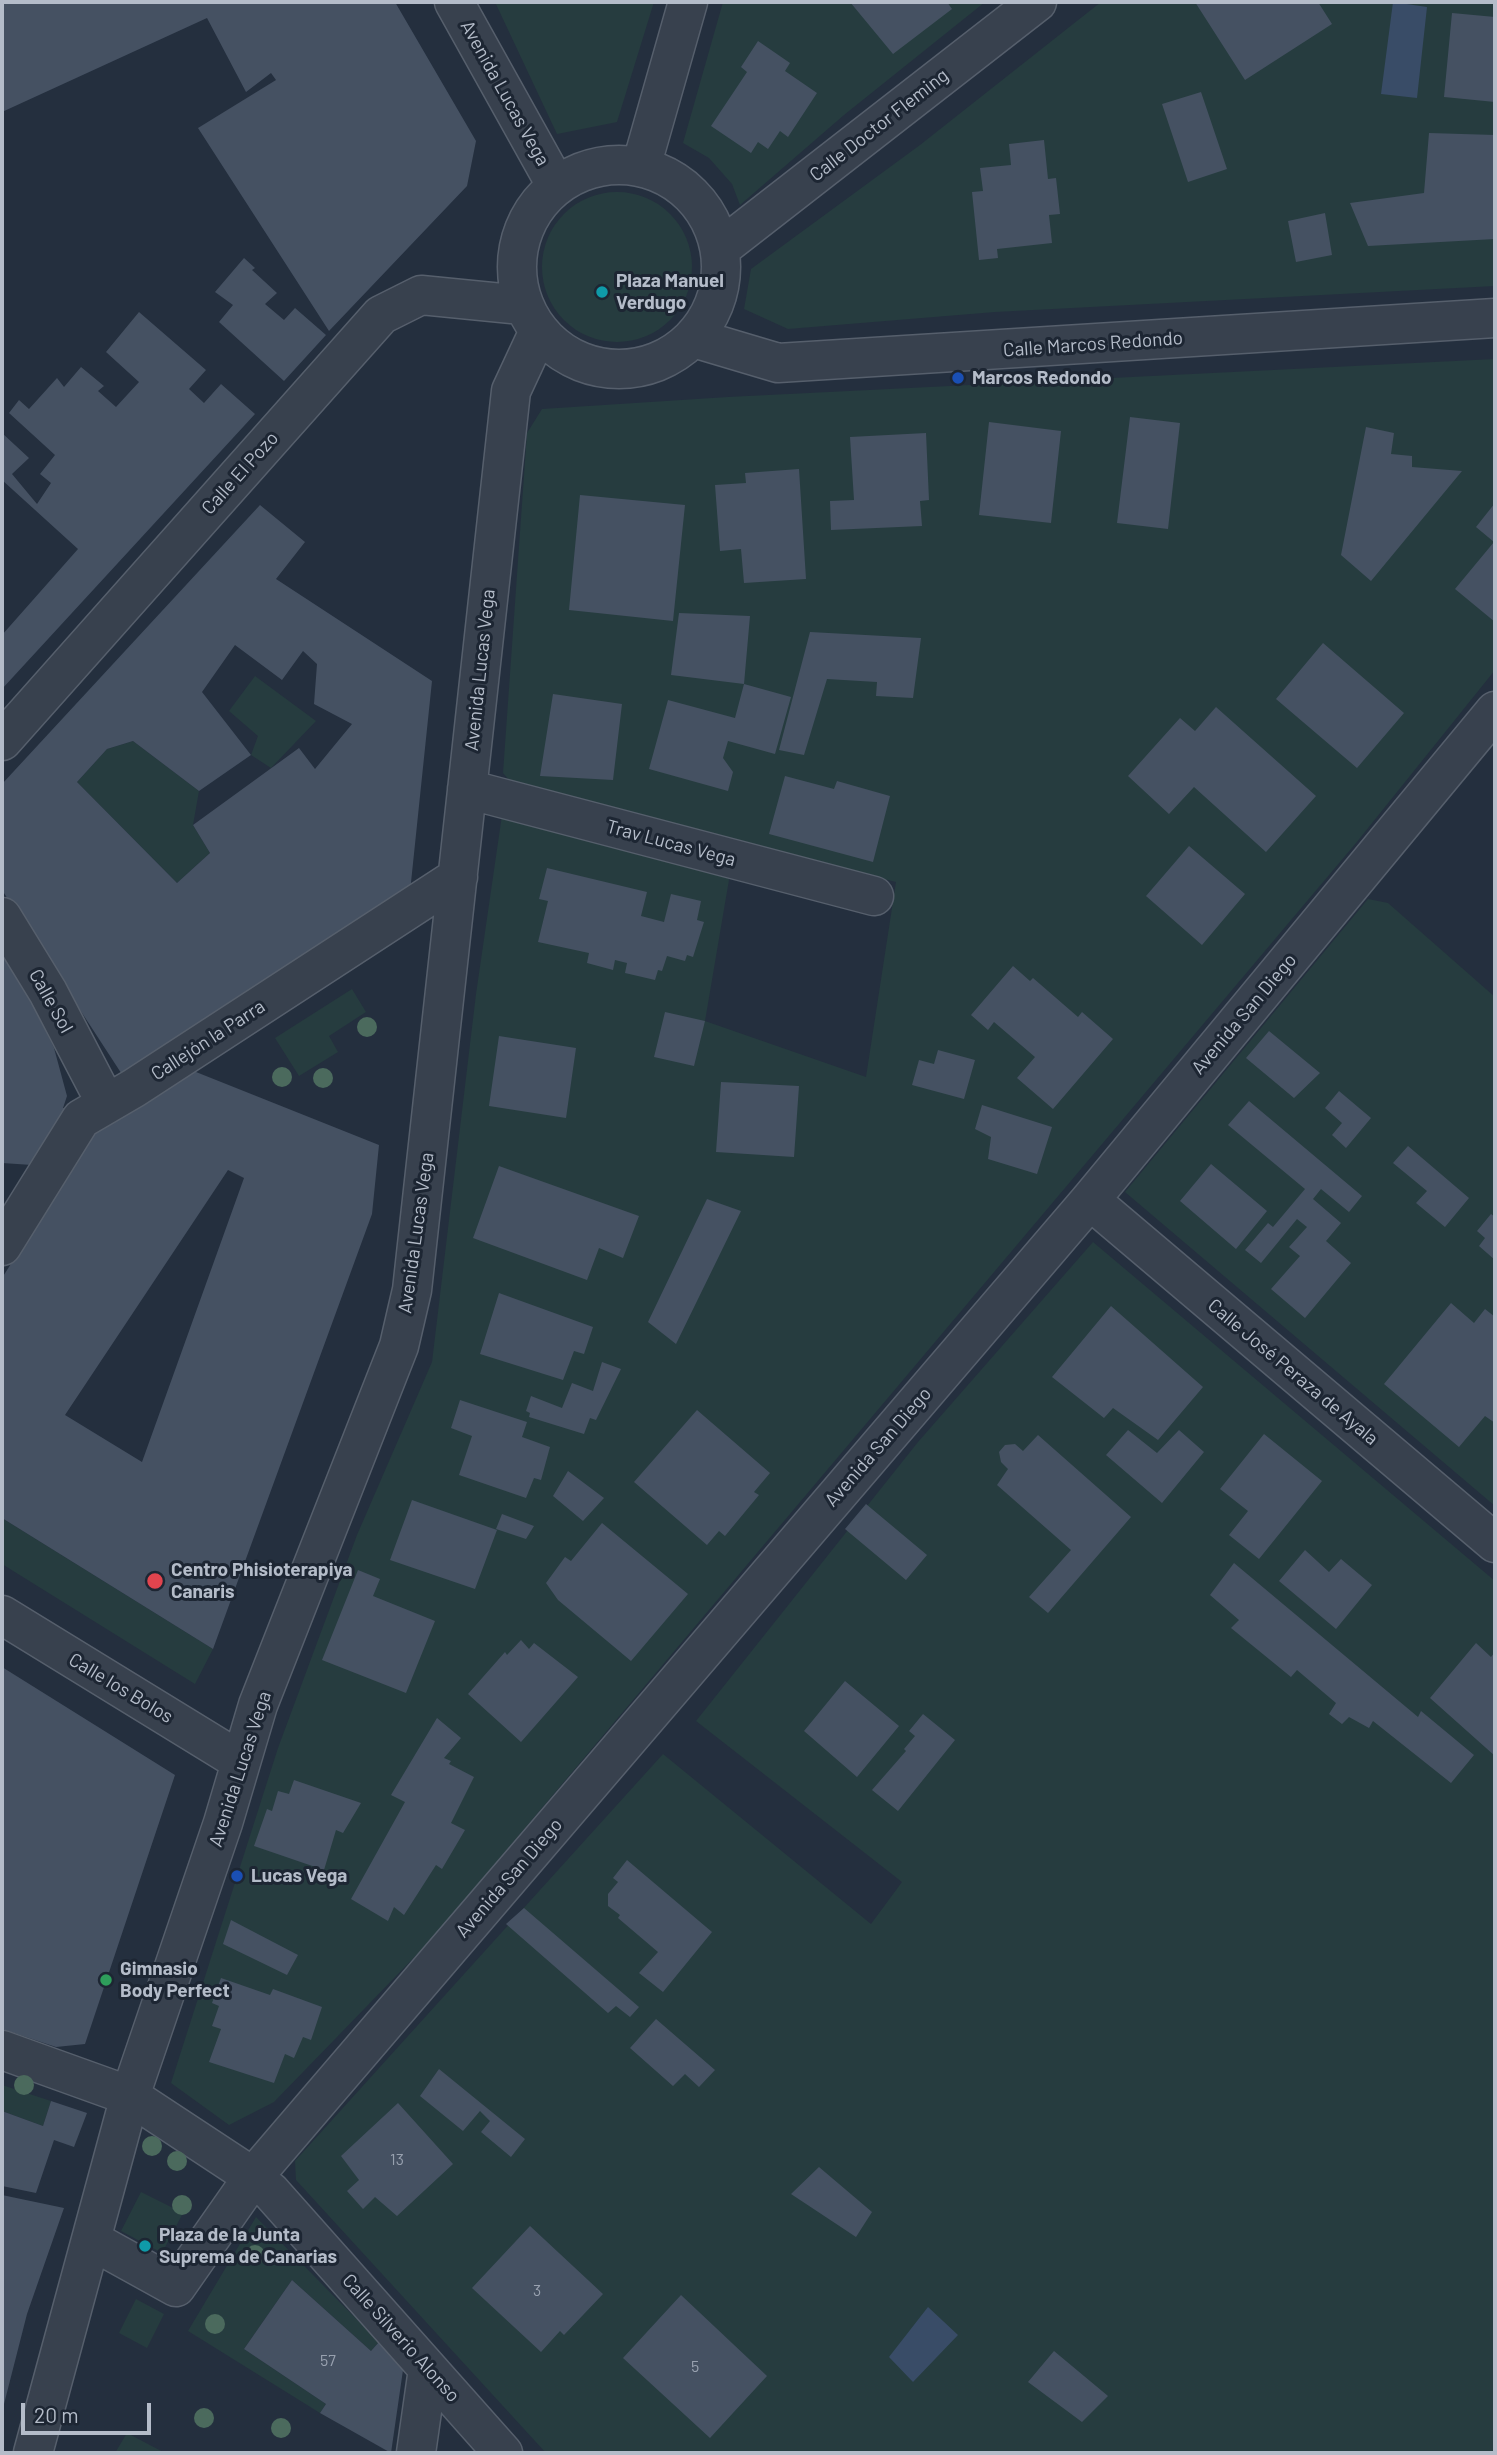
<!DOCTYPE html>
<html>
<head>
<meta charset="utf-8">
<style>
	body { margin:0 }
	#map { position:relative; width:1497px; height:2455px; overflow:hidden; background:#242f3e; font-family:Barlow,sans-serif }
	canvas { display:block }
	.frame { position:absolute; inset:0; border:4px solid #b4bcc9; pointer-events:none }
	.scale { position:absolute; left:21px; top:2403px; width:130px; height:32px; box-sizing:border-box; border:4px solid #b4bcc9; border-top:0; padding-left:9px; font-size:21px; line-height:24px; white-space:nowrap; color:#b4bcc9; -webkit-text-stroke:5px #1d2633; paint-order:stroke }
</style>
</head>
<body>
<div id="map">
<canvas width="1497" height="2455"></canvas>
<div class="frame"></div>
<div class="scale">20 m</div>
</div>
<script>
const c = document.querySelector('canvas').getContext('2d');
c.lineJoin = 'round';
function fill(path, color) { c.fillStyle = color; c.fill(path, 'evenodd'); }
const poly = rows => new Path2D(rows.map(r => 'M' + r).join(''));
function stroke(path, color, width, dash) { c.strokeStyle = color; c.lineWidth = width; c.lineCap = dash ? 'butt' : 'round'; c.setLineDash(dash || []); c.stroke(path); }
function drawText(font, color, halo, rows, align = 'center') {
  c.font = font + ' Barlow,sans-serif'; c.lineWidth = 6; c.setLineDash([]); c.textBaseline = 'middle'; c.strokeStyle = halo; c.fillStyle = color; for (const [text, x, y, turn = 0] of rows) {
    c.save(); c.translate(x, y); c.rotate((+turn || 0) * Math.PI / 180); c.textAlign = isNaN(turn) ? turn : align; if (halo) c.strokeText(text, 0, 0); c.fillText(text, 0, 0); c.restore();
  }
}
fill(poly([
	[495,2,654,2,617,122,557,134],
	[723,2,985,2,844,115,740,205,732,184,709,158,683,143],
	[1101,2,1495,2,1495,286,995,312,788,329,744,309,751,269,920,145],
	'542 267a75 75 0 1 1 150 0a75 75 0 1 1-150 0Z',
	[1495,359,1495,670,1356,843,428,1943,274,2102,229,2125,171,2083,278,1748,357,1535,432,1362,476,994,502,815,730,874,705,1021,866,1077,896,882,516,788,503,773,527,433,542,409,728,397],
	[255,676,316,721,271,768,251,755,258,736,229,711],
	[133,741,199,791,193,825,210,853,177,883,77,782,107,749],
	[1368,899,1388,903,1495,997,1495,1506,1125,1192],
	[352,989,366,1012,329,1036,338,1052,299,1076,275,1038],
	[1093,1242,1495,1581,1495,2453,546,2453,296,2180,295,2161,663,1754,871,1924,902,1882,696,1721,918,1442],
	[2,1518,213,1649,195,1684,2,1564],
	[2,2085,51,2101,43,2126,2,2111],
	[141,2192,183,2213,162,2253,121,2231],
	[256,2217,379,2342,371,2351,292,2280,244,2349,326,2404,320,2413,188,2331],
	[136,2299,164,2314,147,2348,119,2333],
	[127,2433,165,2453,115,2453]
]), '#263c3f');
fill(poly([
	[1393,2,1427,7,1417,98,1381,94],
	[928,2307,958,2335,913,2382,889,2357]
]), '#394c67');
fill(poly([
	[2,2,395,2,476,141,467,186,329,331,198,128,276,80,271,73,246,92,207,18,2,112],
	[850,2,947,2,952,9,893,54],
	[1195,2,1318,2,1332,24,1245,80],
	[1452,13,1495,17,1495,102,1444,97],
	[758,41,790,63,785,71,817,93,788,137,780,131,768,149,758,142,751,153,711,126,747,72,741,67],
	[1201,92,1227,169,1188,182,1162,104],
	[1429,133,1495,135,1495,239,1368,246,1350,203,1424,193],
	[1044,140,1048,179,1056,178,1060,214,1049,215,1052,243,997,249,998,258,979,260,972,192,983,191,980,168,1011,165,1009,144],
	[1325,213,1332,255,1296,262,1288,221],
	[244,258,255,268,252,270,277,293,265,304,284,320,295,308,326,335,284,381,219,322,233,305,215,292],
	[139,312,206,370,189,389,204,403,221,384,255,414,2,689,2,635,78,549,2,480,2,433,29,458,12,474,37,504,51,483,40,474,55,455,9,413,19,400,29,409,57,378,64,387,81,367,104,386,98,391,116,407,139,382,106,352],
	[1130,417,1180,423,1168,529,1117,523],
	[989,422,1061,431,1051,523,979,515],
	[1366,427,1394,433,1391,454,1412,456,1412,467,1462,471,1371,581,1341,555],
	[926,433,929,500,920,501,922,526,831,530,830,501,854,500,850,437],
	[799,469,806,579,744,583,741,549,720,551,715,485,746,483,745,473],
	[580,495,685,505,673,621,569,610],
	[1495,503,1495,622,1455,589,1494,542,1476,527],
	[260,505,305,542,276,579,432,681,410,892,125,1079,2,890,2,784],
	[235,645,282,680,303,651,317,664,314,704,352,724,315,769,299,748,193,825,210,853,177,883,77,782,107,749,133,741,199,791,251,755,202,692],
	[679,613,750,616,744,684,671,675],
	[810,632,921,638,913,698,876,696,877,682,827,679,804,755,779,750],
	[1323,643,1404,713,1357,768,1276,699],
	[744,684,791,697,775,754,728,741,723,758,733,772,728,791,649,769,668,700,735,718],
	[553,694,622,704,613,780,540,776],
	[1216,707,1316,796,1266,852,1194,787,1169,814,1128,776,1180,718,1195,731],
	[785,776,834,789,837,781,890,796,873,862,769,834],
	[1189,846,1245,894,1202,945,1146,896],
	[547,868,647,892,641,916,664,922,671,894,701,901,697,920,704,922,693,957,687,955,685,961,667,956,662,971,658,970,655,980,625,973,627,963,615,960,613,970,587,963,589,953,538,942,548,901,539,899],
	[2,941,54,1048,67,1096,63,1108,70,1109,32,1165,2,1163],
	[1013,966,1030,981,1033,978,1078,1017,1082,1012,1113,1039,1053,1109,1017,1078,1035,1057,994,1022,988,1030,971,1015],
	[665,1012,705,1021,694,1066,654,1057],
	[1269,1031,1320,1073,1294,1098,1246,1058],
	[499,1036,576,1048,566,1118,489,1106],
	[938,1050,975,1060,964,1099,912,1085,919,1060,934,1064],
	[191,1070,379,1145,372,1214,213,1649,2,1518,2,1278,98,1126],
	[228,1170,244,1178,142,1462,65,1415],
	[721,1082,799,1086,794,1157,716,1152],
	[1339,1091,1371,1118,1346,1148,1332,1135,1342,1123,1325,1108],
	[1249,1101,1362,1196,1349,1212,1321,1189,1313,1199,1341,1223,1326,1241,1351,1263,1305,1318,1271,1289,1300,1256,1289,1247,1307,1227,1297,1219,1261,1263,1245,1250,1268,1223,1273,1227,1305,1189,1228,1125],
	[982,1105,1052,1127,1037,1174,988,1159,991,1137,975,1129],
	[1408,1146,1469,1198,1445,1227,1416,1203,1427,1191,1393,1163],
	[1211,1164,1267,1211,1236,1249,1180,1201],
	[499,1166,639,1216,623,1258,599,1248,587,1280,473,1238],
	[707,1199,741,1211,676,1344,648,1322],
	[1491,1214,1495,1217,1495,1260,1479,1246,1485,1238,1477,1231],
	[499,1293,593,1327,584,1354,574,1351,563,1380,480,1354],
	[1451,1303,1474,1323,1485,1309,1495,1317,1495,1423,1485,1416,1459,1447,1384,1384],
	[1111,1306,1203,1387,1158,1440,1113,1408,1104,1418,1052,1377],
	[602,1362,621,1369,596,1420,590,1418,584,1434,529,1417,530,1413,526,1411,531,1396,562,1408,572,1383,593,1391],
	[460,1400,527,1422,522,1437,550,1447,541,1480,534,1478,526,1498,459,1475,472,1436,451,1428],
	[697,1410,770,1473,754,1492,759,1495,725,1536,719,1531,707,1545,634,1482],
	[1128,1430,1157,1453,1179,1430,1204,1452,1162,1503,1106,1455],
	[1264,1434,1322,1481,1259,1559,1229,1535,1248,1511,1220,1489],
	[1038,1435,1131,1517,1048,1613,1029,1597,1071,1550,997,1485,1008,1469,1001,1462,999,1452,1005,1445,1015,1444,1023,1451],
	[568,1471,604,1498,583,1521,553,1496],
	[412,1500,497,1530,475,1589,390,1560],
	[866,1504,927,1555,906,1580,845,1529],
	[502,1514,534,1526,526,1539,496,1529],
	[602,1523,688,1594,631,1661,558,1600,546,1583,565,1557,571,1561],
	[1305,1550,1329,1572,1341,1559,1372,1585,1336,1629,1279,1581],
	[1234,1563,1418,1717,1421,1711,1474,1755,1451,1783,1373,1721,1369,1728,1349,1717,1342,1724,1329,1714,1336,1703,1297,1670,1291,1677,1231,1628,1239,1620,1210,1595],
	[358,1570,380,1579,373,1596,435,1621,406,1693,322,1660],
	[521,1640,529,1649,534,1643,578,1677,521,1742,468,1694,505,1652,507,1655],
	[1476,1643,1491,1657,1495,1652,1495,1756,1430,1698],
	[2,1667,175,1775,85,2044,56,2047,2,2029],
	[845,1681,899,1726,857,1777,804,1731],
	[923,1714,955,1740,898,1811,872,1790,906,1751,904,1749,915,1736,909,1731],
	[437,1718,461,1738,444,1758,451,1761,449,1764,474,1777,451,1823,465,1830,442,1869,436,1865,404,1915,394,1907,388,1921,351,1899,405,1802,391,1795],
	[294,1780,361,1803,343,1833,336,1830,324,1870,254,1846,267,1809,272,1811,278,1791,289,1794],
	[627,1860,712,1932,663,1992,639,1973,658,1952,618,1918,620,1915,608,1906,608,1894,618,1882,613,1878],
	[524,1908,639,2007,630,2017,616,2006,608,2013,506,1924],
	[231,1920,298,1955,287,1975,223,1944],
	[221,1978,270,1995,273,1989,322,2007,311,2040,303,2037,294,2058,285,2054,274,2083,209,2062,221,2029,212,2026,219,2006,212,2003],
	[656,2019,715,2070,699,2087,685,2074,673,2086,630,2048],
	[439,2069,525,2139,511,2157,481,2132,490,2121,480,2111,463,2131,420,2096],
	[51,2101,87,2113,74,2147,54,2140,36,2193,2,2186,2,2111,43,2126],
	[398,2103,453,2164,397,2216,375,2197,363,2209,347,2191,359,2180,341,2156],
	[819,2167,872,2212,856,2237,791,2194],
	[2,2195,64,2208,27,2314,3,2408],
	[530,2226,603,2294,564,2335,560,2331,541,2352,472,2288],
	[292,2280,371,2351,379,2342,403,2370,391,2453,320,2413,326,2404,244,2349],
	[681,2295,767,2376,710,2438,623,2358],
	[1054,2351,1108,2396,1082,2422,1028,2382]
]), '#455162');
const minor = poly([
	[454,2,556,185],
	'517 267a102 102 0 1 1 204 0a102 102 0 1 1-204 0Z',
	[641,167,688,2],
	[721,248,1037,2],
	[694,338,778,363,1495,318],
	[2,741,381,315,421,295,522,305],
	[467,789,874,896],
	[2,917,48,992,98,1088],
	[1090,1200,1495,1543],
	[2,1246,81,1119,134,1088,458,877],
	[2,1615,240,1761],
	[2,2050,130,2096,253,2177,271,2192,503,2453],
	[91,2240,176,2287,253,2177,1090,1200,1495,711],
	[33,2453,130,2096,223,1823,258,1705,399,1346,412,1290,511,391,538,333],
	[416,2453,428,2369]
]);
stroke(minor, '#565f6c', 41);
stroke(minor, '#38414e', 38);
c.fillStyle = '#4b6a5d';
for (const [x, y] of [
	[367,1027],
	[282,1077],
	[323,1078],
	[24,2085],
	[152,2146],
	[177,2161],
	[182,2205],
	[255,2255],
	[215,2324],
	[204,2418],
	[281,2428]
]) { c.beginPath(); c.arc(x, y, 10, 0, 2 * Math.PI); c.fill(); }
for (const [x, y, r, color] of [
	[602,292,7,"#0f9aa8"],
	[958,378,7,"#1a4fb4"],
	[155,1581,9,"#e0444e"],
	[237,1876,7,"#1a4fb4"],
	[106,1980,7,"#2e9e5b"],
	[145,2246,7,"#0f9aa8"]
]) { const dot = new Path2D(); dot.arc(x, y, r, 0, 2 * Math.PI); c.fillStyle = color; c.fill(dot); stroke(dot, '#1d2633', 2.5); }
drawText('16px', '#98a1af', null, [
	["13",397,2160],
	["3",537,2291],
	["57",328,2361],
	["5",695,2367]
]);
drawText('19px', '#b4bcc9', '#1d2633', [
	["Avenida Lucas Vega",505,93,61],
	["Calle Doctor Fleming",879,125,-38],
	["Calle Marcos Redondo",1093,344,-4],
	["Calle El Pozo",240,473,-48],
	["Avenida Lucas Vega",480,670,-84],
	["Trav Lucas Vega",671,843,15],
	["Calle Sol",51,1001,61],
	["Avenida San Diego",1244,1014,-50],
	["Callejón la Parra",208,1040,-33],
	["Avenida Lucas Vega",416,1233,-82],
	["Calle José Peraza de Ayala",1293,1372,40],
	["Avenida San Diego",878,1447,-49],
	["Calle los Bolos",121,1688,31],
	["Avenida Lucas Vega",240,1769,-72],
	["Avenida San Diego",509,1878,-49],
	["Calle Silverio Alonso",401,2338,48]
]);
drawText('bold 19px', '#b4bcc9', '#1d2633', [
	["Plaza Manuel",616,281],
	["Verdugo",616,303],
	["Marcos Redondo",972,378],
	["Centro Phisioterapiya",171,1570],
	["Canaris",171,1592],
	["Lucas Vega",251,1876],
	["Gimnasio",120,1969],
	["Body Perfect",120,1991],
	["Plaza de la Junta",159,2235],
	["Suprema de Canarias",159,2257]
], 'left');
</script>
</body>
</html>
